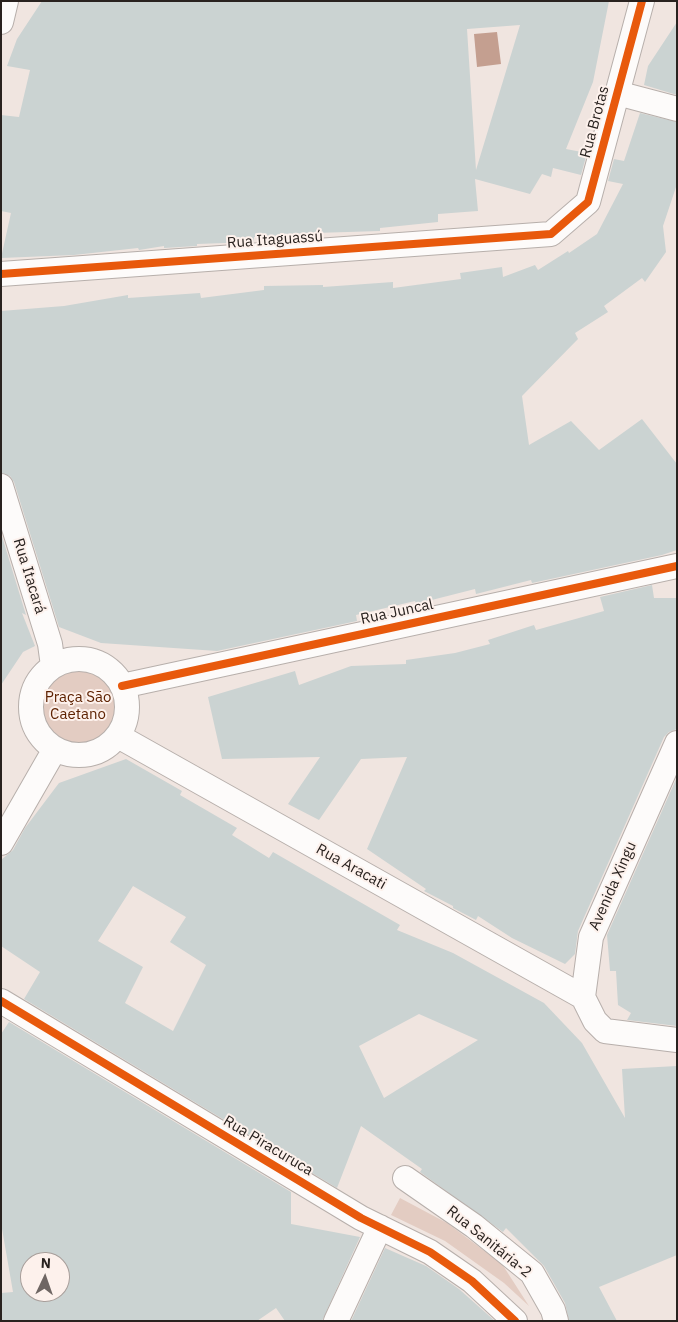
<!DOCTYPE html>
<html>
<head>
<meta charset="utf-8">
<style>
	body { margin:0 }
	#map { position:relative; width:678px; height:1322px; overflow:hidden; background:#f0e5e0; font-family:"IBM Plex Sans",sans-serif }
	canvas { display:block }
	.frame { position:absolute; inset:0; border:2px solid #29221f; pointer-events:none }
	.north { position:absolute; left:20px; top:1252px; width:50px; height:50px; box-sizing:border-box; background:#fdf1ec; border:1px solid #a89e9a; border-radius:50%; rotate:3deg; font-size:14px; font-weight:700; line-height:20px; text-align:center; color:#29221f }
	.north::after { content:''; display:block; margin:auto; width:18px; height:22px; background:#6f6663; clip-path:polygon(50% 0,100% 100%,50% 72%,0 100%) }
</style>
</head>
<body>
<div id="map">
<canvas width="678" height="1322"></canvas>
<div class="frame"></div>
<div class="north">N</div>
</div>
<script>
const c = document.querySelector('canvas').getContext('2d');
c.lineJoin = 'round';
function fill(path, color) { c.fillStyle = color; c.fill(path, 'evenodd'); }
const poly = rows => new Path2D(rows.map(r => 'M' + r).join(''));
function stroke(path, color, width, dash) { c.strokeStyle = color; c.lineWidth = width; c.lineCap = dash ? 'butt' : 'round'; c.setLineDash(dash || []); c.stroke(path); }
function drawText(font, color, halo, rows, align = 'center') {
  c.font = font + ' "IBM Plex Sans",sans-serif'; c.lineWidth = 4; c.setLineDash([]); c.textBaseline = 'middle'; c.strokeStyle = halo; c.fillStyle = color; for (const [text, x, y, turn = 0] of rows) {
    c.save(); c.translate(x, y); c.rotate((+turn || 0) * Math.PI / 180); c.textAlign = isNaN(turn) ? turn : align; if (halo) c.strokeText(text, 0, 0); c.fillText(text, 0, 0); c.restore();
  }
}
fill(poly([
	'36 707a42 42 0 1 1 84 0a42 42 0 1 1-84 0Z',
	[400,1198,447,1223,502,1264,529,1306,504,1283,445,1241,391,1215]
]), '#e3ccc2');
fill(poly([
	[497,32,501,64,477,67,474,34]
]), '#c49f90');
fill(poly([
	[42,1,609,1,593,82,566,149,587,153,581,175,553,168,551,177,542,174,530,194,475,179,478,211,438,214,438,222,380,228,380,231,282,234,282,238,254,237,254,242,197,244,197,246,164,248,164,246,139,250,138,248,74,255,1,258,11,213,1,211,1,115,19,117,30,70,7,66,17,39],
	[520,25,476,170,467,29],
	[677,22,677,95,644,85,648,66],
	[640,113,677,122,677,184,663,226,666,252,645,282,642,278,604,306,608,312,575,333,578,339,522,396,529,445,571,421,599,450,642,419,677,464,677,550,662,555,532,583,531,580,476,594,475,589,416,604,415,601,356,615,357,621,217,651,101,643,59,627,14,482,10,476,1,473,1,311,64,306,128,295,128,298,200,293,201,298,264,290,264,286,323,285,323,287,393,282,393,288,461,279,460,273,502,267,503,277,535,265,538,270,568,251,569,253,597,234,623,184,608,181,614,159,624,161],
	[1,533,26,615,22,613,35,646,23,652,1,685],
	[652,585,654,598,677,598,677,729,669,732,664,737,578,931,575,954,565,964,512,938,478,916,476,920,453,908,453,906,424,891,426,889,367,849,407,757,361,759,319,820,288,804,320,757,222,759,208,697,295,671,299,685,351,666,406,664,406,660,455,653,490,644,488,640,534,625,536,630,604,611,600,597],
	[126,759,182,791,180,795,237,828,232,835,269,858,273,852,400,925,397,930,453,953,544,1003,582,1043,625,1118,622,1069,677,1066,677,1255,599,1287,617,1321,569,1321,565,1303,544,1266,506,1228,503,1232,420,1172,422,1169,361,1126,337,1188,24,999,40,972,1,946,1,860,13,850,25,828,59,783],
	[133,886,186,917,170,942,206,965,173,1031,125,1003,143,967,98,941],
	[419,1014,478,1040,384,1098,359,1046],
	[677,777,677,1026,627,1020,631,1013,618,1005,616,971,610,971,607,935],
	[9,1022,291,1192,291,1224,360,1237,322,1321,285,1321,276,1308,257,1321,1,1321,1,1293,13,1292,1,1223,1,1034],
	[30,1262,60,1262,60,1292,30,1292],
	[385,1248,426,1266,459,1289,495,1321,351,1321]
]), '#cbd3d2');
const street = poly([
	[1,22,6,1],
	[617,93,677,109],
	[1,274,551,234,588,202,642,1],
	[1,486,50,644,53,666],
	'31 707a48 48 0 1 1 96 0a48 48 0 1 1-96 0Z',
	[122,686,677,566],
	[118,736,583,997],
	[677,743,591,937,583,997,595,1021,605,1031,677,1040],
	[1,843,55,749],
	[1,1001,361,1218,430,1252,472,1281,515,1321],
	[405,1178,474,1226,532,1273,553,1310,556,1321],
	[336,1321,380,1227]
]);
stroke(street, '#b7afab', 26);
stroke(street, '#fdfbfa', 24);
stroke(poly([
	[1,274,551,234,588,202,642,1],
	[122,686,677,566],
	[1,1001,361,1218,430,1252,472,1281,515,1321]
]), '#e8590c', 8);
drawText('15px', '#29221f', '#fdf1ec', [
	["Rua Brotas",595,122,-75],
	["Rua Itaguassú",275,240,-4],
	["Rua Itacará",29,576,73],
	["Rua Juncal",397,612,-12],
	["Rua Aracati",351,867,29],
	["Avenida Xingu",613,886,-66],
	["Rua Piracuruca",268,1146,31],
	["Rua Sanitária-2",489,1242,39]
]);
drawText('15px', '#5e2202', '#fdf1ec', [
	["Praça São",78,698],
	["Caetano",78,715]
]);
</script>
</body>
</html>
